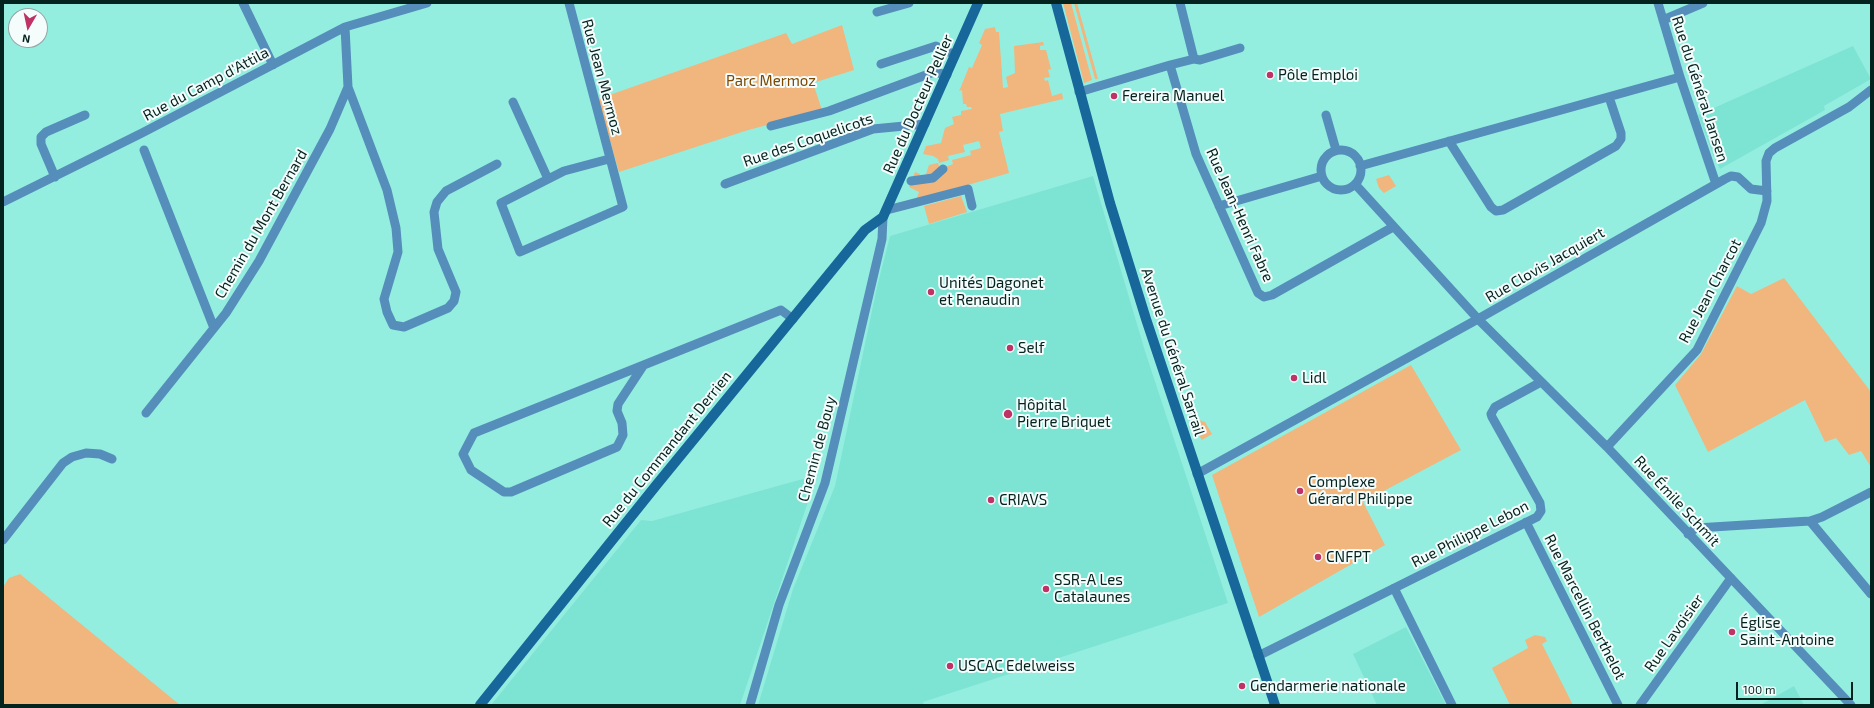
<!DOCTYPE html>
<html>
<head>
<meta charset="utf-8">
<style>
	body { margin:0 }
	#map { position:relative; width:1874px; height:708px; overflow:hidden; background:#94eee0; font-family:"Exo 2",sans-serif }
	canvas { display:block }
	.frame { position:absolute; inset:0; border:4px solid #04221e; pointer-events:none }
	.north { position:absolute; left:8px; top:8px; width:40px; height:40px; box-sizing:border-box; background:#f5fdfc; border:1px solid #95a5a3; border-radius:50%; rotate:189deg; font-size:11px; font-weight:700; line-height:16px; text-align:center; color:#04221e }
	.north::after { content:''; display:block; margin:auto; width:14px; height:18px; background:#be3266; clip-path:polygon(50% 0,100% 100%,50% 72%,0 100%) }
	.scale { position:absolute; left:1736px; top:682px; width:117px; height:18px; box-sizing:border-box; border:2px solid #04221e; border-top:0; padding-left:5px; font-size:12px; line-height:14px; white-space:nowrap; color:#04221e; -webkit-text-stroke:3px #f5fdfc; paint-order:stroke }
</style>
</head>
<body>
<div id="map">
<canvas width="1874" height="708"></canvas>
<div class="frame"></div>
<div class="north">N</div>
<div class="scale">100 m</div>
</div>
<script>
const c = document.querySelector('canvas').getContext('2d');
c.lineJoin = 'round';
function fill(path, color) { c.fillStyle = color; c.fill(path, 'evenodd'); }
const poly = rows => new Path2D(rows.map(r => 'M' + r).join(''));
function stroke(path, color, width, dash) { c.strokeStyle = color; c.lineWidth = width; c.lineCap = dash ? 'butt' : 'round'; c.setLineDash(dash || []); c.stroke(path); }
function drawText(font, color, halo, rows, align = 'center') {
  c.font = font + ' "Exo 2",sans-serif'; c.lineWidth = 4; c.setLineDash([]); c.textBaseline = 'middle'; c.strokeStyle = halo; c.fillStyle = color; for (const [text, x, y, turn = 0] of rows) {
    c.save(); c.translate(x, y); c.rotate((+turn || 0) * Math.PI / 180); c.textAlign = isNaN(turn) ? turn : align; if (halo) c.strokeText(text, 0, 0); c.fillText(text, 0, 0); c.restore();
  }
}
fill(poly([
	[1853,46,1871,79,1824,106,1825,110,1720,169,1714,157,1698,115],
	[1093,176,1145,351,1228,603,923,702,924,705,758,705,793,589,835,486,877,287,890,236],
	[817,475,740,705,491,705,641,520,652,521],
	[1406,627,1446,705,1377,705,1353,654],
	[1794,686,1804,705,1760,705]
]), '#7de4d4');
fill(poly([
	[1063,3,1071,3,1092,80,1084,83],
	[1074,3,1077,3,1098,79,1095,79],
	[842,25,854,70,813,83,822,110,745,131,619,172,598,99,786,33,792,44],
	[995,27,996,32,999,32,1003,88,1008,87,1006,77,1015,73,1014,46,1043,42,1044,45,1040,46,1040,50,1046,50,1051,69,1048,70,1050,77,1044,78,1045,81,1048,80,1052,96,1062,93,1063,99,1000,114,1003,131,999,132,1009,173,916,200,919,192,909,187,915,172,920,174,919,177,924,180,929,165,938,163,940,169,953,164,952,160,971,155,970,151,981,148,979,141,963,145,965,152,948,156,949,160,939,163,938,159,933,156,923,154,926,146,941,143,945,128,954,124,952,117,961,115,961,111,972,109,971,107,967,107,966,104,963,104,962,90,959,91,960,89,969,67,972,68,982,45,979,43,985,29],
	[1389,175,1396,186,1384,193,1379,188,1376,179],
	[961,196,967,212,929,224,924,206],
	[1784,278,1871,392,1871,467,1861,451,1849,455,1836,438,1825,442,1805,400,1708,452,1675,385,1701,354,1737,286,1751,294],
	[1411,365,1461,450,1363,502,1385,545,1259,617,1212,475],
	[1199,420,1205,422,1212,434,1202,440,1195,430,1195,422],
	[20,574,180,705,3,705,3,587,9,578],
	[1535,635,1545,637,1547,641,1542,644,1573,705,1510,705,1492,668,1528,648,1525,640]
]), '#f1b57e');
stroke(poly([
	[243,3,273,65],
	[569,3,623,207,520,252,501,203,564,171,609,159],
	[1180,3,1194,59],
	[1658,3,1680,77,1716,184],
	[877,12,909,3],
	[1663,20,1703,3],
	[881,64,936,46,955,55],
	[1170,65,1196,154,1258,293,1264,297,1272,295,1393,227],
	[348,87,387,190,396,228,398,252,384,299,387,312,393,325,404,327,448,308,454,301,456,292,438,249,434,212,437,202,446,191,497,164],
	[1079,92,1170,65,1194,59,1200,60,1240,48],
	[513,102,548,179],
	[1326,115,1336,150],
	[771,126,829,111,934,72,947,75],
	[1449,141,1491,207,1496,211,1503,210,1616,146,1621,139,1621,133,1609,97],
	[144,150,214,328],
	'1321 170a20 20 0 1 1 40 0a20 20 0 1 1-40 0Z',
	[1360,166,1680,77],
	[55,177,41,144,41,137,46,132,85,115],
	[911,181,933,178,943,169],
	[725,184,873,129,925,124],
	[1355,184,1478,319,1607,447,1851,705],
	[3,202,142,133,345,27,427,3],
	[1219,206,1322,176],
	[887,210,968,189,972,206],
	[643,366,618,404,617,411,622,423,623,435,617,447,511,492,504,492,471,470,463,454,474,433,781,310,793,319],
	[146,413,226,313,259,261,330,129,348,87,345,27],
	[1607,447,1697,350,1761,223,1767,201,1766,161,1769,153,1775,148,1849,107,1871,90],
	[1197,474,1478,319,1725,179,1731,176,1738,177,1751,189,1767,191],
	[1810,521,1871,594],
	[1526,522,1618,705],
	[1688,534,1696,528,1810,521,1822,517,1871,492],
	[3,540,63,463,72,457,86,453,100,454,112,459],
	[1394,588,1452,705],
	[1258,656,1537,517,1541,511,1540,503,1492,417,1491,414,1495,407,1541,382],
	[750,705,779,605,825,483,882,239,883,217],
	[1640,705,1731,578]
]), '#558eba', 9);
stroke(poly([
	[1056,3,1110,203,1146,319,1275,705],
	[480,705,658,483,865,230,883,217,978,3]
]), '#17679a', 10);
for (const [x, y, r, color] of [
	[1270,75,4,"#be3266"],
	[1114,96,4,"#be3266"],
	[931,292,4,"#be3266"],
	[1010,348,4,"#be3266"],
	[1294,378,4,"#be3266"],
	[1008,414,5,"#be3266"],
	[1300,491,4,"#be3266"],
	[991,500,4,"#be3266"],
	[1318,557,4,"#be3266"],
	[1046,589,4,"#be3266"],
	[1732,632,4,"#be3266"],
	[950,666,4,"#be3266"],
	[1242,686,4,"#be3266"]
]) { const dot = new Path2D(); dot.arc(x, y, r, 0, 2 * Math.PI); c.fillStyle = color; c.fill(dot); stroke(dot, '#f5fdfc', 1.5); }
drawText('15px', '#04221e', '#f5fdfc', [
	["Pôle Emploi",1278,75],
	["Fereira Manuel",1122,96],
	["Unités Dagonet",939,283],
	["et Renaudin",939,300],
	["Self",1018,348],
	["Lidl",1302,378],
	["Hôpital",1017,405],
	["Pierre Briquet",1017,422],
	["Complexe",1308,482],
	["Gérard Philippe",1308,499],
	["CRIAVS",999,500],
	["CNFPT",1326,557],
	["SSR-A Les",1054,580],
	["Catalaunes",1054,597],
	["Église",1740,623],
	["Saint-Antoine",1740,640],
	["USCAC Edelweiss",958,666],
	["Gendarmerie nationale",1250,686]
], 'left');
drawText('15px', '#04221e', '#f5fdfc', [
	["Rue Jean Mermoz",602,77,75],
	["Rue du Camp d'Attila",206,84,-28],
	["Rue du Général Jansen",1700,89,72],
	["Rue du Docteur Pellier",918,104,-66],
	["Rue des Coquelicots",808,140,-19],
	["Rue Jean-Henri Fabre",1240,215,66],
	["Chemin du Mont Bernard",261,224,-60],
	["Rue Clovis Jacquiert",1545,265,-30],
	["Rue Jean Charcot",1710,291,-62],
	["Avenue du Général Sarrail",1173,352,72],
	["Rue du Commandant Derrien",667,449,-51],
	["Chemin de Bouy",817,449,-75],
	["Rue Émile Schmit",1677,501,47],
	["Rue Philippe Lebon",1470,534,-27],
	["Rue Marcellin Berthelot",1585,607,63],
	["Rue Lavoisier",1674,633,-55]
]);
drawText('15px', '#7e4802', '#f5fdfc', [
	["Parc Mermoz",771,81]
]);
</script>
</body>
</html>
